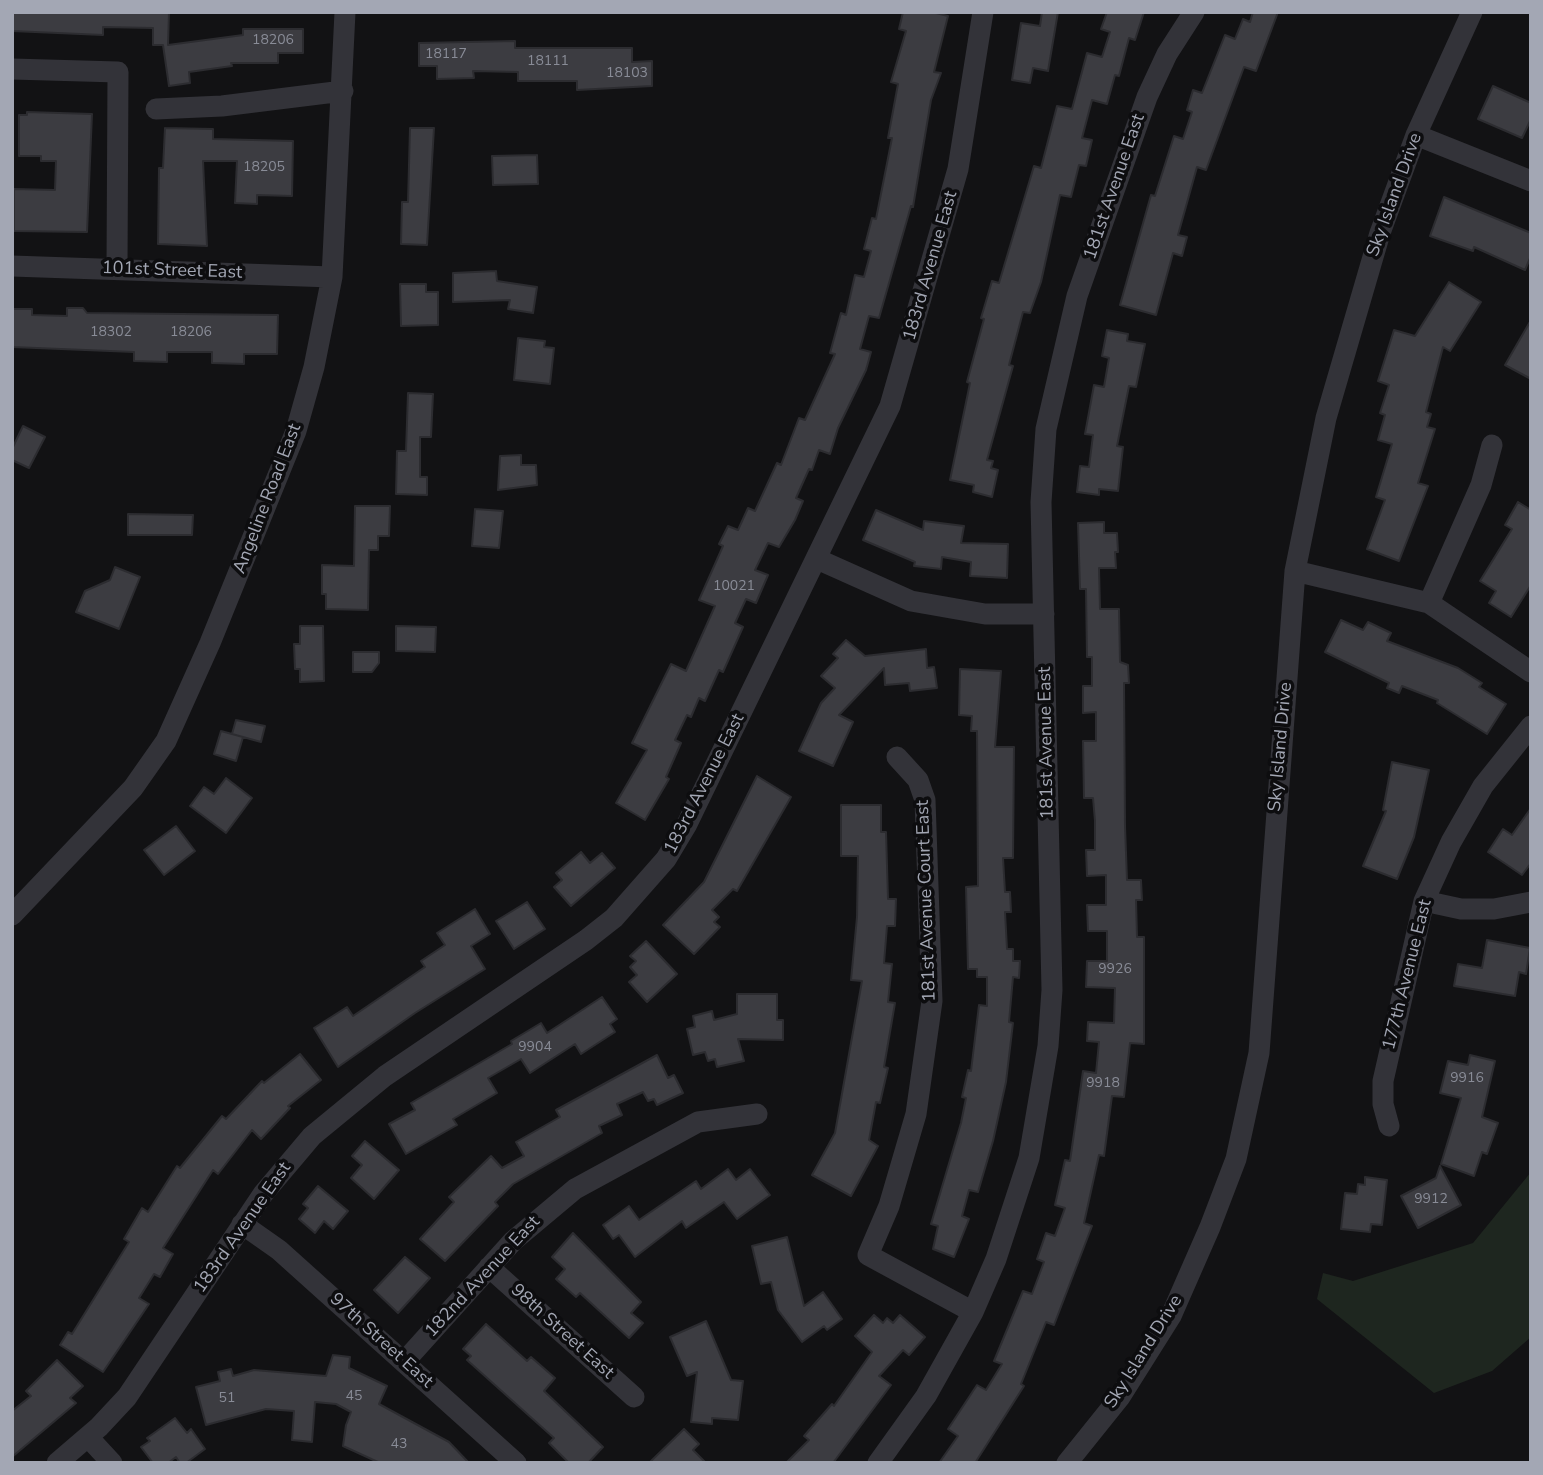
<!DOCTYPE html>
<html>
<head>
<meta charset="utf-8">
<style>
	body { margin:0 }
	#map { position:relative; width:1543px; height:1475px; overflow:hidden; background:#121214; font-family:"Nunito Sans",sans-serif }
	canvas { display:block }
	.frame { position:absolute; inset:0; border:14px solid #a3a7b4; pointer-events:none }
</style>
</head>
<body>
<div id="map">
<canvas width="1543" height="1475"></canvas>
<div class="frame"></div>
</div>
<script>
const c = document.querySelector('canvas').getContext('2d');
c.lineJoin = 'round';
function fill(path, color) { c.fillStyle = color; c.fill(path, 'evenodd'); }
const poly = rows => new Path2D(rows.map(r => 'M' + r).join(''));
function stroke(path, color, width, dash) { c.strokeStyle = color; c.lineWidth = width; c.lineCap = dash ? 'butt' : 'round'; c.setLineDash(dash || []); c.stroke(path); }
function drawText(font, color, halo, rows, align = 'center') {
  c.font = font + ' "Nunito Sans",sans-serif'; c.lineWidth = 7; c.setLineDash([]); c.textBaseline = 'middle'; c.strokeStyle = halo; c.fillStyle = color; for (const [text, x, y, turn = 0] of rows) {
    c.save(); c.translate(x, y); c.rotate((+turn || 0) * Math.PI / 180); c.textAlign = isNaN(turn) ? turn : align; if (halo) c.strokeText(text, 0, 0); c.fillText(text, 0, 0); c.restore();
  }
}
fill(poly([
	[1531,1172,1531,1337,1492,1371,1434,1393,1317,1299,1323,1273,1353,1281,1473,1243]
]), '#1e261f');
const building = poly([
	[12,12,169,12,168,45,243,35,243,29,303,29,303,53,278,53,278,63,231,63,232,66,189,72,190,83,169,86,163,45,153,45,153,28,103,27,103,35,12,31,12,12],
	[903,12,932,12,948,16,934,72,941,73,931,100,913,207,911,206,879,318,869,316,860,349,871,352,866,370,838,428,830,454,819,450,812,470,809,469,796,498,803,501,795,520,779,547,768,543,755,570,768,575,756,603,746,599,735,623,743,627,723,672,719,670,705,701,699,698,691,717,687,715,675,740,681,743,666,777,669,779,645,820,616,803,647,750,632,743,671,664,686,671,715,606,699,600,723,546,719,544,728,526,738,530,748,508,755,511,777,463,781,465,799,418,805,420,835,354,830,353,841,313,846,315,855,275,864,277,871,251,864,249,872,218,876,219,892,138,888,138,898,84,891,82,906,31,899,29,903,12],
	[1042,12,1058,12,1048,71,1033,68,1030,83,1012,80,1021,23,1040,26,1042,12],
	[1107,12,1144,12,1135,40,1129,38,1119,76,1115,75,1107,104,1092,100,1082,138,1092,140,1086,166,1079,165,1071,197,1060,195,1041,282,1030,313,1023,312,1009,365,1013,366,987,460,993,461,991,468,998,470,992,497,973,492,974,485,950,480,970,383,967,382,984,319,981,318,992,281,999,283,1034,166,1041,168,1057,106,1072,109,1087,53,1102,57,1110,32,1101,29,1107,12],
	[1253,12,1278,12,1256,71,1244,67,1206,170,1197,167,1178,235,1187,237,1182,256,1173,253,1156,315,1120,305,1151,195,1155,196,1174,136,1183,139,1192,112,1187,110,1193,90,1202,93,1225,35,1235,39,1243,19,1250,22,1253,12],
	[515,41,515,48,632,48,632,62,652,61,652,86,577,90,577,81,518,81,518,72,473,71,474,78,437,79,437,66,419,66,419,43,515,41],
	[1493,86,1531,103,1531,119,1522,138,1478,119,1493,86],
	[27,112,92,114,87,232,14,231,14,189,55,190,56,161,41,161,41,156,19,156,19,115,27,115,27,112],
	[165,128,213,129,213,139,293,141,292,196,257,195,257,204,235,203,237,161,203,161,207,246,158,244,159,168,163,168,165,128],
	[410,128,434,128,427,245,401,244,402,202,408,202,410,128],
	[537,155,538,184,493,185,492,156,537,155],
	[1444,197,1531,233,1531,256,1525,270,1474,247,1473,251,1430,236,1444,197],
	[496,271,497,281,537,287,533,313,508,309,510,300,453,302,453,273,496,271],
	[1449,282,1481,302,1450,351,1443,347,1426,412,1431,414,1427,427,1435,429,1418,483,1428,486,1399,561,1367,549,1385,500,1376,497,1392,444,1378,440,1385,415,1380,413,1389,385,1378,381,1394,330,1415,336,1449,282],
	[400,284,426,284,426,292,438,292,438,325,401,326,400,284],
	[67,308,83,308,87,313,278,315,277,354,244,354,244,364,212,363,212,352,167,352,167,362,134,361,134,352,12,347,13,309,32,309,32,315,67,316,67,308],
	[1531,320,1531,379,1505,365,1531,320],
	[1107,330,1128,334,1127,341,1145,344,1136,387,1129,386,1117,446,1123,447,1118,491,1099,489,1099,495,1077,492,1080,466,1089,467,1093,435,1085,434,1094,385,1104,387,1109,358,1102,356,1107,330],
	[518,338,545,341,544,347,554,348,550,384,514,380,518,338],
	[408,393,433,394,431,437,420,437,420,477,427,477,427,495,396,494,397,451,406,451,408,393],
	[23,426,45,437,29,468,12,460,12,449,23,426],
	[521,455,521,465,536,465,537,485,498,490,500,456,521,455],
	[1518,502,1531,510,1531,585,1511,617,1489,603,1496,591,1480,581,1512,529,1505,525,1518,502],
	[355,506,390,506,389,536,378,536,378,550,369,550,368,610,326,609,326,594,322,594,322,565,354,566,355,506],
	[475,509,503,511,499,548,472,546,475,509],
	[876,510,923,530,924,521,964,526,961,543,1008,544,1007,578,970,576,971,562,942,557,941,569,914,566,915,562,863,540,876,510],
	[128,514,193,515,192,535,128,535,128,514],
	[1104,522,1104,533,1117,533,1118,552,1115,552,1116,568,1099,568,1100,609,1119,609,1120,662,1128,665,1129,683,1124,683,1125,826,1127,880,1141,880,1142,900,1136,900,1137,937,1144,937,1144,1044,1130,1043,1124,1097,1112,1096,1104,1156,1099,1155,1084,1223,1092,1226,1054,1325,1046,1322,1021,1384,1024,1386,975,1463,939,1463,958,1436,948,1429,977,1385,986,1390,1002,1364,994,1361,1023,1291,1032,1294,1044,1262,1037,1259,1046,1233,1055,1236,1065,1208,1055,1205,1065,1160,1070,1161,1083,1071,1096,1073,1099,1042,1087,1041,1088,1022,1114,1023,1115,988,1086,987,1087,961,1107,961,1107,931,1088,931,1087,905,1106,905,1106,875,1087,876,1086,850,1095,850,1095,821,1093,798,1084,798,1083,741,1096,741,1096,712,1083,713,1083,686,1092,686,1092,657,1087,657,1086,589,1080,589,1078,523,1104,522],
	[115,567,140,577,119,629,76,612,85,591,110,580,115,567],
	[1341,620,1363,630,1368,622,1391,633,1387,641,1458,668,1482,683,1479,687,1506,704,1487,734,1437,703,1438,700,1402,686,1399,693,1387,688,1389,683,1325,652,1341,620],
	[300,626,323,626,324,681,300,682,300,669,295,669,294,644,300,644,300,626],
	[396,626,436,627,435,652,396,651,396,626],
	[846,640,865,656,926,649,927,668,934,667,937,688,910,691,909,683,885,685,884,668,839,715,853,722,833,766,799,751,821,703,835,688,821,676,838,658,833,654,846,640],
	[353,652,379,652,379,663,372,672,353,672,353,652],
	[960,669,1001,671,995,747,1014,747,1013,858,1003,858,1005,892,1010,892,1011,912,1005,912,1007,949,1013,949,1013,961,1020,961,1019,978,1013,977,1009,1022,1013,1023,1006,1082,993,1141,978,1192,969,1190,962,1216,969,1219,954,1257,933,1249,938,1226,931,1224,961,1123,966,1098,962,1097,968,1070,971,1071,979,1005,987,1006,987,977,977,977,977,969,968,969,966,887,978,886,977,731,971,731,972,716,959,715,960,669],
	[236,720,265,726,261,742,232,734,236,720],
	[221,731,243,737,236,761,214,754,221,731],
	[1392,762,1429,770,1414,837,1397,879,1363,866,1386,811,1383,810,1392,762],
	[757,776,791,797,737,891,733,889,712,910,719,917,714,922,720,927,694,954,663,925,704,882,757,776],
	[226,778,252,798,226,833,190,806,204,787,214,794,226,778],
	[841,805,881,805,881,832,886,832,888,899,896,899,895,926,887,926,884,963,892,964,888,1002,895,1003,884,1067,888,1068,880,1103,876,1102,869,1140,878,1146,851,1196,812,1175,835,1133,862,981,851,980,857,917,858,856,841,856,841,805],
	[1531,808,1531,863,1522,875,1488,852,1503,829,1512,835,1531,808],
	[176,826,195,851,164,875,144,850,176,826],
	[581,852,590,863,602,853,615,868,571,906,554,887,562,880,556,873,581,852],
	[527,902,545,929,514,949,496,921,527,902],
	[475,909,490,934,471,946,485,969,415,1013,338,1067,314,1028,347,1007,353,1016,425,967,421,961,445,945,437,933,475,909],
	[1487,940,1530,948,1526,974,1519,972,1515,996,1454,986,1458,964,1482,968,1487,940],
	[646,941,677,974,647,1002,629,982,637,975,630,967,636,961,630,956,646,941],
	[737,994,777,994,777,1020,783,1020,783,1040,738,1039,744,1061,717,1067,715,1059,708,1061,705,1052,693,1055,687,1029,695,1027,693,1016,712,1011,714,1020,737,1014,737,994],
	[602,997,617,1019,610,1024,615,1032,581,1054,575,1044,530,1073,521,1059,488,1078,497,1093,453,1119,457,1125,406,1154,389,1124,415,1110,411,1103,512,1044,511,1041,541,1023,547,1033,602,997],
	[300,1054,321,1080,288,1106,290,1108,261,1139,252,1130,218,1174,213,1170,163,1248,173,1254,160,1277,154,1274,139,1298,149,1304,103,1372,60,1345,68,1332,72,1334,129,1242,124,1239,142,1208,148,1212,177,1166,180,1168,222,1116,226,1119,262,1081,264,1083,300,1054],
	[657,1055,668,1078,674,1075,683,1093,657,1105,654,1099,648,1101,643,1092,617,1104,622,1115,599,1126,602,1133,513,1184,495,1202,498,1206,445,1261,420,1239,454,1202,449,1197,491,1156,502,1168,524,1156,516,1142,560,1117,556,1110,657,1055],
	[1470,1055,1495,1061,1482,1117,1498,1123,1487,1154,1482,1152,1474,1176,1441,1164,1461,1098,1440,1093,1448,1061,1468,1065,1470,1055],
	[365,1141,399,1170,374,1199,351,1178,362,1165,352,1156,365,1141],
	[1440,1166,1461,1205,1418,1228,1401,1196,1436,1178,1440,1166],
	[728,1169,736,1180,750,1169,770,1195,737,1219,724,1202,686,1228,682,1221,635,1257,619,1235,613,1239,603,1225,629,1206,639,1220,696,1181,701,1189,728,1169],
	[1365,1177,1387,1180,1382,1225,1371,1224,1370,1232,1341,1229,1345,1193,1357,1194,1358,1184,1365,1185,1365,1177],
	[318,1186,348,1211,333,1229,324,1221,315,1233,299,1219,308,1208,303,1204,318,1186],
	[573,1233,641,1302,631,1313,643,1323,629,1338,580,1293,576,1297,556,1279,565,1269,552,1257,573,1233],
	[787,1237,804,1306,823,1292,842,1319,827,1330,824,1326,802,1342,778,1310,771,1282,761,1284,752,1246,787,1237],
	[405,1257,430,1278,398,1313,374,1290,405,1257],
	[874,1315,883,1323,887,1318,893,1323,900,1315,925,1337,909,1355,903,1350,879,1376,891,1385,833,1463,786,1463,809,1440,804,1436,832,1404,834,1406,872,1352,855,1336,874,1315],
	[706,1321,731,1380,743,1381,738,1420,712,1418,712,1424,691,1422,697,1372,687,1376,670,1337,706,1321],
	[486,1324,527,1361,531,1357,555,1378,544,1391,603,1447,588,1463,569,1463,549,1443,554,1438,467,1360,471,1356,463,1349,486,1324],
	[333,1355,350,1357,349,1368,387,1386,379,1404,449,1442,469,1463,380,1463,343,1446,346,1425,351,1412,336,1404,315,1402,312,1442,292,1440,294,1411,266,1409,206,1425,196,1387,220,1381,218,1372,231,1369,233,1376,254,1370,326,1376,333,1355],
	[57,1360,83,1386,70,1398,76,1403,12,1457,12,1411,31,1396,26,1391,57,1360],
	[175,1418,187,1433,191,1429,205,1449,186,1463,180,1463,176,1457,168,1463,153,1463,141,1447,150,1441,147,1438,175,1418],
	[684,1429,699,1444,693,1450,706,1463,649,1463,684,1429]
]);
fill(building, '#3c3c41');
stroke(building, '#2c2c30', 2);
stroke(poly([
	[12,69,118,72,117,268],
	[156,109,222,106,343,91],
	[1416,135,1531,181],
	[12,266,332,277],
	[817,559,911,601,985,614,1044,614],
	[1295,571,1429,603,1531,672],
	[1429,603,1481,485,1492,445],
	[897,757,918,780,925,800,932,1001,916,1114,889,1206,868,1255,973,1312],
	[1424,901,1461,909,1494,909,1531,902],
	[12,915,133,788,166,741,210,643,296,431,314,367,332,277,345,12],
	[1389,1126,1383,1104,1383,1081,1424,901,1451,842,1483,786,1531,726],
	[242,1224,279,1250,516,1463],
	[489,1267,634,1397],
	[404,1362,513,1241,575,1189,698,1122,757,1114],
	[88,1437,112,1463],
	[57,1463,99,1427,127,1397,263,1194,312,1136,385,1076,586,940,614,918,666,859,687,824,890,406,958,169,983,12],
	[878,1463,926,1396,973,1312,996,1259,1029,1158,1048,1046,1052,990,1041,502,1046,429,1077,296,1147,97,1167,54,1194,12],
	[1067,1463,1120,1397,1171,1316,1210,1227,1236,1159,1259,1053,1295,571,1326,418,1380,233,1416,135,1472,12]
]), '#333339', 21);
drawText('14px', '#898c97', null, [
	["18206",273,41],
	["18117",446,55],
	["18111",548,62],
	["18103",627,74],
	["18205",264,168],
	["18302",111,333],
	["18206",191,333],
	["10021",734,587],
	["9926",1115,970],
	["9904",535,1048],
	["9916",1467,1079],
	["9918",1103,1084],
	["9912",1431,1200],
	["45",354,1397],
	["51",227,1399],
	["43",399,1445]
]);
drawText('18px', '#a3a7b4', '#0d0d0f', [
	["181st Avenue East",1115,187,-71],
	["Sky Island Drive",1395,195,-70],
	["183rd Avenue East",931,266,-74],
	["101st Street East",172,271,2],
	["Angeline Road East",268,499,-69],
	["181st Avenue East",1047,743,-91],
	["Sky Island Drive",1281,747,-85],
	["183rd Avenue East",705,784,-63],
	["181st Avenue Court East",927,901,-92],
	["177th Avenue East",1408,975,-76],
	["183rd Avenue East",243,1228,-55],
	["182nd Avenue East",483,1277,-47],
	["98th Street East",562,1332,42],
	["97th Street East",381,1341,42],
	["Sky Island Drive",1144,1352,-58]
]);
</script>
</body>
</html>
